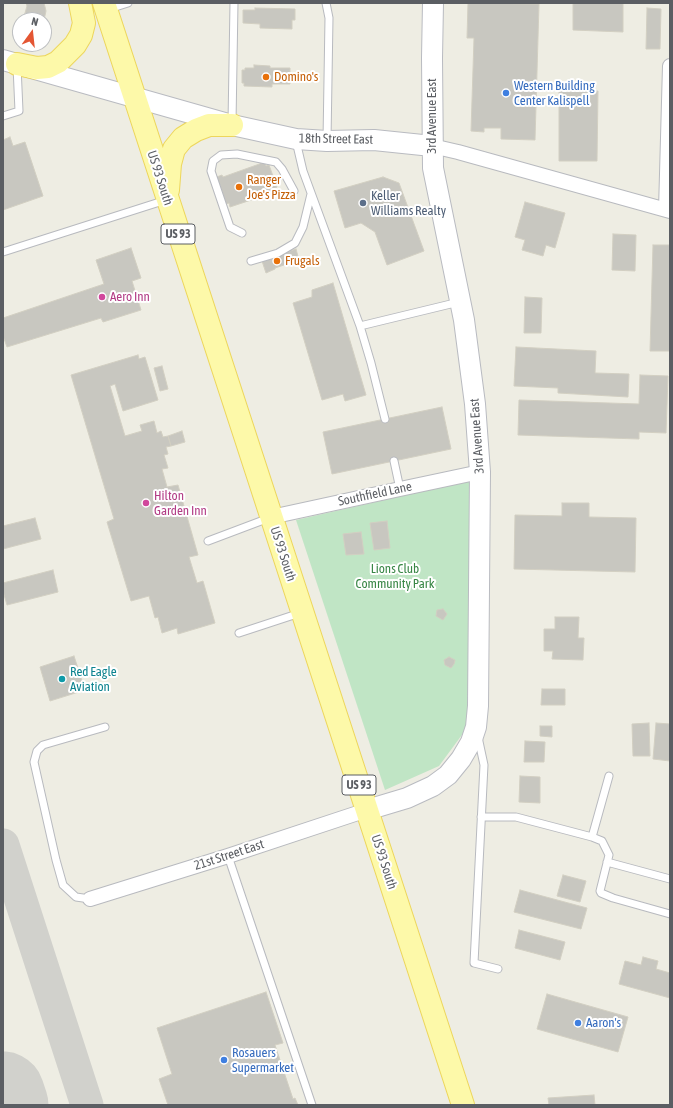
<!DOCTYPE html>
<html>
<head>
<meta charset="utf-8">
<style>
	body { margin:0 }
	#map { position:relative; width:673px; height:1108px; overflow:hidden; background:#eeede3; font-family:"Asap Condensed",sans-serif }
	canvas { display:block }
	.frame { position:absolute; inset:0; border:4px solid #5b5e63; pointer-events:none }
	.north { position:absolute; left:12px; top:12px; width:40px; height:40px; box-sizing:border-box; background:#fff; border:1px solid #bdbfc1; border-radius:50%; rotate:15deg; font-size:11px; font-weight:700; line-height:16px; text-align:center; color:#5b5e63 }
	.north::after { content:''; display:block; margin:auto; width:14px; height:18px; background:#e45633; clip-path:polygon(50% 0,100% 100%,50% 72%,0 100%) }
</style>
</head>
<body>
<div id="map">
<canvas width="673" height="1108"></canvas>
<div class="frame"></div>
<div class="north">N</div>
</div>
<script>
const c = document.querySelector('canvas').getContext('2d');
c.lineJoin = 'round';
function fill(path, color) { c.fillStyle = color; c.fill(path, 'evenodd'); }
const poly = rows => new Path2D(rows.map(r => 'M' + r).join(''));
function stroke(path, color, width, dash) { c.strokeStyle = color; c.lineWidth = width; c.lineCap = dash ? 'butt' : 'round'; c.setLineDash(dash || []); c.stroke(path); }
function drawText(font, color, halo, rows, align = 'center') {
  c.font = font + ' "Asap Condensed",sans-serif'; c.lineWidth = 4; c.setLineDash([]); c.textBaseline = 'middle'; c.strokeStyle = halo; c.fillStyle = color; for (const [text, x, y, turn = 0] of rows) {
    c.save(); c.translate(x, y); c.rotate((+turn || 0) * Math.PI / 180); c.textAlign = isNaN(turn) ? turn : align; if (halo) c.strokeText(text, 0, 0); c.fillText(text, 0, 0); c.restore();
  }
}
fill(poly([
	[473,480,467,728,439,766,385,790,296,520]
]), '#c0e5c5');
stroke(poly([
	[3,845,87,1105]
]), '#d1d1cc', 33);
stroke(poly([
	[3,1093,7,1105]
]), '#d1d1cc', 83);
const building = poly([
	[26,3,44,3,46,11,44,20,23,20,27,6,26,3],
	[468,3,539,4,535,140,501,139,501,128,484,128,484,132,471,131,474,38,467,38,468,3],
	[573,3,623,3,623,32,573,30,573,3],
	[255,8,295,9,295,20,292,20,292,29,260,28,260,24,243,23,243,10,255,10,255,8],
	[647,8,661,9,660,49,646,49,647,8],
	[254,65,270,66,270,68,290,68,290,84,272,84,272,87,244,86,244,83,242,83,242,70,245,70,245,68,254,68,254,65],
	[559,91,598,91,597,161,559,161,559,91],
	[10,137,13,146,25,142,43,196,3,210,3,140,10,137],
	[265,162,266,166,269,165,277,187,274,189,275,192,230,207,229,203,226,204,220,185,217,186,214,178,222,175,223,177,265,162],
	[383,177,399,183,424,251,387,265,375,232,361,223,345,228,334,191,383,177],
	[525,202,565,213,555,248,546,245,543,256,522,250,525,240,515,237,525,202],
	[613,234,636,235,635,271,612,270,613,234],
	[653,245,670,245,670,351,650,351,653,245],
	[131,248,141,278,132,281,141,310,103,322,101,318,7,347,3,336,3,318,104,284,96,260,131,248],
	[296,249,299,260,275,268,275,269,266,273,261,258,272,257,296,249],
	[333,283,366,395,345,401,343,394,322,400,293,303,312,297,312,290,333,283],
	[525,297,542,298,541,333,524,333,525,297],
	[516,347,596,351,595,373,629,374,628,397,558,393,558,388,514,386,516,347],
	[138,355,139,359,145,357,158,400,123,411,115,384,110,386,125,436,142,431,140,425,154,421,157,433,161,431,163,437,168,436,171,446,166,447,168,454,164,455,168,468,162,469,167,487,178,485,198,555,189,557,197,583,203,581,215,623,178,634,177,628,162,633,158,617,155,618,149,596,131,601,107,522,114,519,71,375,138,355],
	[162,366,168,389,160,391,154,368,162,366],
	[640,375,668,376,666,433,639,432,639,439,518,435,519,400,639,404,640,375],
	[442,407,451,449,332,474,323,432,442,407],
	[182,431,185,442,171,446,168,436,182,431],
	[562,503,589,503,589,517,636,518,635,572,514,569,515,515,562,516,562,503],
	[35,518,41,539,3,549,3,526,35,518],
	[387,521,390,548,374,550,370,523,387,521],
	[361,532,364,554,346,555,343,534,361,532],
	[53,570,58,592,7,605,3,591,3,583,53,570],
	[443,609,447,614,443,620,436,616,437,610,443,609],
	[555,617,579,617,578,638,584,638,583,660,552,659,553,651,544,651,544,629,555,629,555,617],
	[74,656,85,690,50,701,40,667,74,656],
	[449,657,455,660,454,664,451,668,445,665,444,660,449,657],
	[542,689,565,689,565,705,541,705,542,689],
	[649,723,650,756,633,756,632,724,649,723],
	[656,723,670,724,670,761,653,759,656,723],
	[540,726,552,726,552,737,540,736,540,726],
	[525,741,545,742,544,762,524,762,525,741],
	[520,776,540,777,540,803,519,802,520,776],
	[563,875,586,881,580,902,557,896,563,875],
	[520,890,587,908,581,929,514,912,520,890],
	[519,930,565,942,560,960,515,948,519,930],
	[643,957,658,961,656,969,670,973,670,998,619,984,625,961,641,965,643,957],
	[266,992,283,1043,275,1045,293,1099,295,1098,298,1105,168,1105,159,1079,172,1074,157,1028,266,992],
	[547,994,628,1017,618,1052,537,1029,547,994],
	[594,1095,595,1105,549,1105,548,1098,594,1095]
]);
fill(building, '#c8c7c0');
stroke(building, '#d2cfc2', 1);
const lane = poly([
	[326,3,329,18,327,140],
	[109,9,128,3],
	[3,116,19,111,17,66],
	[232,123,234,3],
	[296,141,303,171,360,326,371,363,385,419],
	[242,233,230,227,211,171,213,161,221,155,237,154,276,162,282,169,294,191],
	[3,252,166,200],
	[251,261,278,253,295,243,303,227,311,194],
	[360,326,459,302],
	[394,461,400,489],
	[208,541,269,518],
	[239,633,300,613],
	[478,737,484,765,474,963,498,969],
	[481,817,516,817,592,837,609,776],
	[592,837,602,841,609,855,600,891,601,893,613,898,670,914],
	[228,856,312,1105],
	[607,862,670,879],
	[90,899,76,897,63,885,56,860,34,762,37,751,43,745,105,727]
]);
const street = poly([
	[432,146,458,152,670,211],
	[666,210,670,66],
	[271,517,400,489,480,472],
	[90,899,228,856,367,810]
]);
const secondary = poly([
	[3,60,232,125,296,139,327,141,374,140,432,146],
	[367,810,407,798,433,786,448,775,461,759,471,742,476,727,478,706,480,472,475,404,464,320,433,168,432,58,433,3]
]);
const primary = poly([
	[104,3,463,1105],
	[17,64,37,68,48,67,58,62,75,45,81,35,84,23,80,3],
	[168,190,170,164,174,149,183,138,196,130,209,125,232,125]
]);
stroke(lane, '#b8babf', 9);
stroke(street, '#b8babf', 16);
stroke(secondary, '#b9bbc1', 22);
stroke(primary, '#edd65c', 24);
stroke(lane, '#fff', 7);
stroke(street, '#fff', 14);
stroke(secondary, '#fff', 20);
stroke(primary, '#fdf9a9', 22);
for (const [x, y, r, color] of [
	[266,77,4,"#e8710a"],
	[506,93,4,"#3f7fe0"],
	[239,187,4,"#e8710a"],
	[363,203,4,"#5c6f8a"],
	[277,261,4,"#e8710a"],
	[102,297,4,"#d1479c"],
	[146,503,4,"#d1479c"],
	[62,679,4,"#0f9aa8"],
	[578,1023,4,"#3f7fe0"],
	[224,1060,4,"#3f7fe0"]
]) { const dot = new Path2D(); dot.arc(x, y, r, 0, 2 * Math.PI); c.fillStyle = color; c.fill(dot); stroke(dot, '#fff', 1.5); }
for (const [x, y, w] of [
	[178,234,34],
	[359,785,34]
]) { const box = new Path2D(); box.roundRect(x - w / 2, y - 10, w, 20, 3); c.fillStyle = '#fff'; c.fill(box); stroke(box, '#5b5e63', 1); }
drawText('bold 12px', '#5b5e63', null, [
	["US 93",178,234],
	["US 93",359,785]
]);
drawText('13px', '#c56008', '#fff', [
	["Domino's",274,77],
	["Ranger",247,180],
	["Joe's Pizza",247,195],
	["Frugals",285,261]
], 'left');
drawText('13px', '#366cbe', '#fff', [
	["Western Building",514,86],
	["Center Kalispell",514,101],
	["Aaron's",586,1023],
	["Rosauers",232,1053],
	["Supermarket",232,1068]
], 'left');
drawText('13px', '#5b5e63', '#fff', [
	["3rd Avenue East",432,116,-90],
	["18th Street East",336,139,1],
	["US 93 South",160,178,72],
	["3rd Avenue East",477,436,-94],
	["Southfield Lane",375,494,-12],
	["US 93 South",283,554,72],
	["21st Street East",229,855,-18],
	["US 93 South",384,862,72]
]);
drawText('13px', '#4e5e75', '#fff', [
	["Keller",371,196],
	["Williams Realty",371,211]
], 'left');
drawText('13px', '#b23c85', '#fff', [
	["Aero Inn",110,297],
	["Hilton",154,496],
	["Garden Inn",154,511]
], 'left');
drawText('13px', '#388645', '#fff', [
	["Lions Club",395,569],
	["Community Park",395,584]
]);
drawText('13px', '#0d838f', '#fff', [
	["Red Eagle",70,672],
	["Aviation",70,687]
], 'left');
</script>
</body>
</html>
